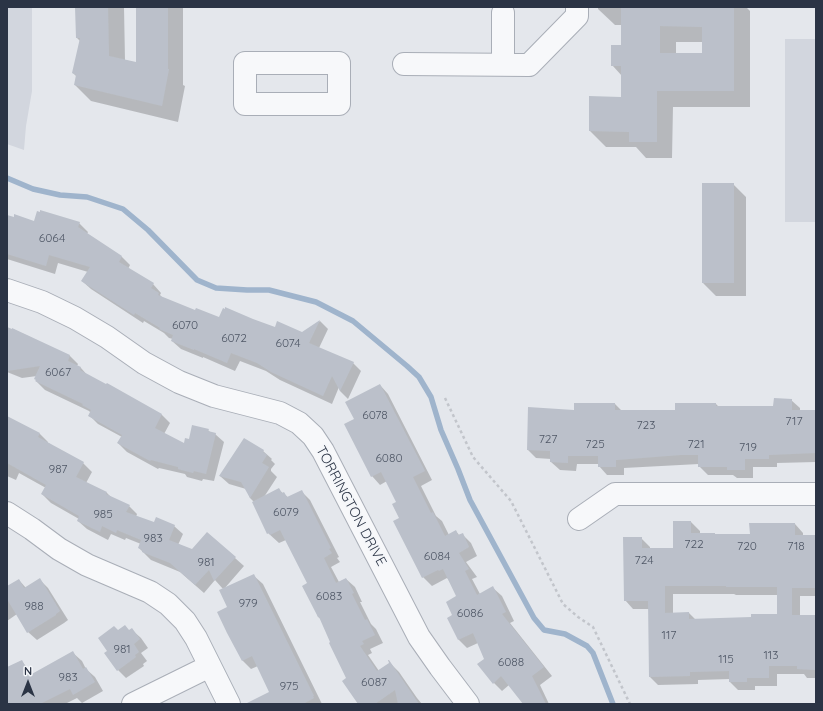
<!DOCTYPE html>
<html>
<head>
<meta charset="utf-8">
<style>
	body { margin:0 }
	#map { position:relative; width:823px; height:711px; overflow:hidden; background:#e4e7ec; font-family:Quicksand,sans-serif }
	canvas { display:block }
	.frame { position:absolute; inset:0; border:8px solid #2b3445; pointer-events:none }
	.north { position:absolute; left:8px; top:663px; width:40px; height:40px; -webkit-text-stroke:3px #f4f6f9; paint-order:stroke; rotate:0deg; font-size:11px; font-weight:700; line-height:16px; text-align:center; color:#2b3445 }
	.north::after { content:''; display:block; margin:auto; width:14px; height:18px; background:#2b3445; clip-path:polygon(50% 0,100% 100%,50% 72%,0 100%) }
</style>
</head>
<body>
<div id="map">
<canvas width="823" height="711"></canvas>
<div class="frame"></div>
<div class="north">N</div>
</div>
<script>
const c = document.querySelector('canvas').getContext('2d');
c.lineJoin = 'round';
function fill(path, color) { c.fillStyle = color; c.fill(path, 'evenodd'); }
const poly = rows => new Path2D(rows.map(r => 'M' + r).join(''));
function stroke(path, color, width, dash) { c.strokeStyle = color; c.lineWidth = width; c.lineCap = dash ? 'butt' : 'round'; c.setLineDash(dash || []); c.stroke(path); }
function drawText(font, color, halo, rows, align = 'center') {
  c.font = font + ' Quicksand,sans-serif'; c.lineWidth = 3; c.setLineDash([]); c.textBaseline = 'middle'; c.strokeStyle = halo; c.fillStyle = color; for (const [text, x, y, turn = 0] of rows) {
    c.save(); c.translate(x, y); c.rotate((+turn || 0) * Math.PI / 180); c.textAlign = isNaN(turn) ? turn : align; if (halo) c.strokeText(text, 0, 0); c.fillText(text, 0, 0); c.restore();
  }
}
fill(poly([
	[7,7,32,7,32,91,26,126,24,150,7,144],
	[785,39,816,39,816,222,785,222]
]), '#d2d6de');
fill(poly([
	[76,7,124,7,125,60,137,63,137,7,183,7,183,85,185,86,178,122,91,101,75,85,77,77,73,73,81,42,77,38],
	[598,7,746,7,750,11,750,107,673,107,672,158,646,158,636,147,606,147,590,131,622,98,622,76,612,65,622,46,622,25,615,25,598,9],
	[676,42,703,42,703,54,676,54],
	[733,184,746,197,746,296,716,296,703,283],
	[7,216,35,222,79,223,88,232,87,234,122,257,130,265,128,269,153,284,161,293,160,295,163,298,195,311,219,318,302,333,320,321,328,329,319,348,353,363,361,371,348,399,340,391,339,387,332,404,280,380,266,371,240,361,235,371,203,357,203,358,181,349,172,341,173,339,169,338,164,333,144,321,143,323,91,289,82,281,88,272,58,263,55,274,7,259],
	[13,329,70,356,78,364,77,366,81,368,89,377,106,386,107,384,162,415,170,423,164,434,184,445,190,441,208,430,210,432,215,434,224,442,214,481,203,479,202,481,187,477,185,474,159,468,158,469,127,452,118,443,122,437,98,424,89,415,91,413,89,411,45,390,36,381,37,376,22,378,7,372,7,330],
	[380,385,388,394,432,480,421,486,436,516,442,521,449,535,456,531,459,535,462,534,471,543,477,556,466,562,477,577,472,579,480,594,493,588,502,596,514,621,510,623,552,676,540,685,549,704,524,704,509,685,502,691,494,683,486,659,478,643,467,648,459,640,448,618,454,616,458,596,448,579,447,578,432,586,423,577,400,518,398,502,387,481,380,485,372,476,355,419],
	[791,400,800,408,800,411,816,411,816,462,777,463,777,467,753,467,753,478,737,478,733,475,708,475,699,466,699,464,624,468,624,475,607,475,599,466,599,464,577,464,576,471,560,470,551,462,551,459,536,458,528,450,575,411,575,404,615,404,622,411,676,411,716,404,719,407,774,407],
	[7,419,40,434,48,442,48,443,83,463,92,472,86,483,107,493,111,497,129,506,137,514,136,517,154,524,174,526,183,534,178,545,192,550,207,533,235,558,244,566,224,589,254,576,263,584,322,704,264,704,271,692,258,666,251,669,243,661,219,612,229,608,223,589,215,580,204,593,180,572,151,560,139,548,141,544,126,538,125,540,111,534,108,540,87,529,78,521,79,519,51,503,42,494,46,488,19,473,16,480,7,476],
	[263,451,272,459,271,460,275,464,271,469,271,471,277,477,264,497,279,490,289,498,302,492,310,500,339,557,337,558,340,562,331,567,339,582,346,579,355,587,362,602,360,602,371,624,376,629,383,643,370,649,372,653,368,655,379,671,390,663,399,672,417,698,422,704,359,704,347,679,321,619,318,617,309,584,286,540,279,543,268,533,254,502,250,498,246,489,229,484,220,476],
	[691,522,700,531,700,534,716,535,751,535,795,524,803,533,803,536,816,536,816,596,800,596,800,616,816,616,816,678,807,678,804,674,777,674,777,686,755,686,755,690,738,690,730,682,730,679,698,680,698,684,658,685,650,677,649,609,633,609,625,600,641,538,650,547,650,549,674,549],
	[673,594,734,594,736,595,778,595,778,615,752,618,696,620,689,613,673,614],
	[19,580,26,588,40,580,48,588,68,620,64,623,37,640,28,632,17,614,7,621,7,588],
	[132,630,141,638,148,648,141,653,147,661,143,664,144,666,126,678,118,670,109,651,118,631,130,631],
	[73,653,82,661,86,669,95,677,103,691,82,703,77,698,65,704,7,704,7,668,21,661,30,670,33,675]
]), '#0003');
stroke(poly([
	[7,178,33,189,60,195,87,197,123,209,148,230,197,280,216,288,247,290,269,290,316,302,353,321,407,366,419,377,431,397,441,430,458,469,470,500,534,618,544,630,565,634,587,646,593,653,613,704]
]), '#9fb4cc', 5.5);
fill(poly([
	[75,7,108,7,109,56,136,62,136,7,168,7,168,69,169,69,162,106,74,85,76,75,72,73,80,38,76,38],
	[621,7,734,7,734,91,657,91,657,142,629,142,629,132,589,131,589,96,621,97,621,66,611,66,611,45,621,45],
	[660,26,702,27,702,53,660,53],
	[702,183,734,183,734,283,702,283],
	[40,210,80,222,78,227,122,256,119,262,154,283,151,288,159,293,158,295,195,310,196,308,219,317,223,308,225,309,225,307,253,319,275,327,277,321,302,332,320,320,309,343,354,362,340,391,332,376,323,396,271,372,257,363,231,353,227,363,194,349,194,350,171,341,173,335,159,329,160,328,135,313,134,315,81,281,90,267,49,255,46,266,7,254,7,215,14,217,14,214,34,221,37,211,40,212],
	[7,327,12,329,12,328,70,355,68,361,81,367,80,370,106,384,107,383,162,414,155,428,184,443,185,438,189,439,192,425,209,429,208,431,216,433,206,474,194,471,193,473,178,469,178,467,151,460,150,461,117,443,122,435,88,416,91,410,82,405,83,404,35,381,36,380,34,379,40,366,7,371],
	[380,384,425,471,413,477,431,513,433,512,445,536,456,530,458,535,463,533,469,547,459,553,469,569,465,571,477,595,493,586,506,612,502,614,544,667,532,676,546,704,523,704,501,676,493,684,477,664,484,659,473,633,458,640,447,618,452,615,446,602,456,596,443,569,439,571,438,570,422,578,393,521,399,518,392,504,396,502,381,472,371,477,344,424,354,419,345,402],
	[774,398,792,399,792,410,815,410,815,453,769,455,769,459,745,459,745,470,727,470,727,467,698,467,698,455,680,455,616,460,616,467,598,467,598,456,568,456,568,463,550,462,550,451,527,450,528,407,574,410,574,403,615,403,615,410,675,410,675,403,716,403,716,406,773,406],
	[7,416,40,433,38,437,84,462,76,477,107,492,106,494,130,505,126,512,154,522,156,517,175,525,169,540,192,549,207,532,236,557,214,581,209,570,195,585,170,563,142,552,142,550,138,548,141,540,117,530,116,533,102,526,100,532,77,521,79,516,41,494,46,485,7,463],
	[244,438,264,450,263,452,267,455,262,463,269,467,250,498,241,482,219,476],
	[279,488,282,493,284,492,287,497,302,490,331,548,329,549,332,553,324,558,336,583,346,578,354,593,352,594,365,620,367,619,375,635,362,641,364,644,360,646,377,671,389,663,388,660,389,660,419,704,398,704,395,690,375,704,358,704,342,681,346,678,329,643,330,642,319,617,318,617,302,586,307,583,280,530,270,535,269,533,267,534,252,502],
	[673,521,691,521,691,533,715,533,715,534,750,534,749,523,795,523,795,535,816,535,816,588,792,588,792,615,816,615,816,670,797,669,797,666,769,666,769,678,747,678,747,682,729,682,729,671,690,672,690,676,649,677,648,601,624,601,623,537,642,537,642,548,673,548],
	[665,586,726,586,726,587,777,587,777,614,751,614,751,617,689,619,689,612,665,613],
	[254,574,314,696,313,696,314,698,303,704,245,704,269,692,252,656,242,661,227,633,217,612,227,607,219,590],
	[40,578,60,611,56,614,56,615,27,633,7,599,7,586,19,579,24,588],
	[125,625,129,630,132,628,140,639,134,644,139,652,135,655,136,657,117,671,104,653,107,651,98,638,114,626,118,630],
	[73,651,83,669,86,667,95,682,73,695,70,689,40,704,7,704,7,667,22,660,30,675]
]), '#bbc0ca');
const minor = poly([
	[503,13,503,64],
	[245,63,339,63,339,104,245,104,245,63],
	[404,64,529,65,577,16,577,7],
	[7,290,42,302,75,318,107,337,144,363,179,382,214,396,280,413,299,423,313,436,323,451,419,637,440,667,468,704],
	[7,513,32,529,59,549,87,565,150,592,168,604,185,621,196,638,229,704],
	[579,519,615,494,816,494],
	[133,704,210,666]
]);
stroke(minor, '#a9aeb7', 24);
stroke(poly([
	[445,398,473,457,511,501,563,604,578,617,593,627,630,704]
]), '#c2c5cb', 2.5, [3, 3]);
stroke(minor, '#f7f8fa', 22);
drawText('12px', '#4f5766', null, [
	["6064",52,238],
	["6070",185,325],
	["6072",234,338],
	["6074",288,343],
	["6067",58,372],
	["6078",375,415],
	["717",794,421],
	["723",646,425],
	["727",548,439],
	["725",595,444],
	["721",696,444],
	["719",748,447],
	["6080",389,458],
	["987",58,469],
	["6079",286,512],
	["985",103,514],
	["983",153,538],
	["722",694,544],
	["720",747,546],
	["718",796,546],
	["6084",437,556],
	["724",644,560],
	["981",206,562],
	["6083",329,596],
	["979",248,603],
	["988",34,606],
	["6086",470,613],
	["117",669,635],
	["981",122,649],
	["113",771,655],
	["115",726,659],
	["6088",511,662],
	["983",68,677],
	["6087",374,682],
	["975",289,686]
]);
drawText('14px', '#2b3445', '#f4f6f9', [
	["TORRINGTON DRIVE",351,506,62]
]);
</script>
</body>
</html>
